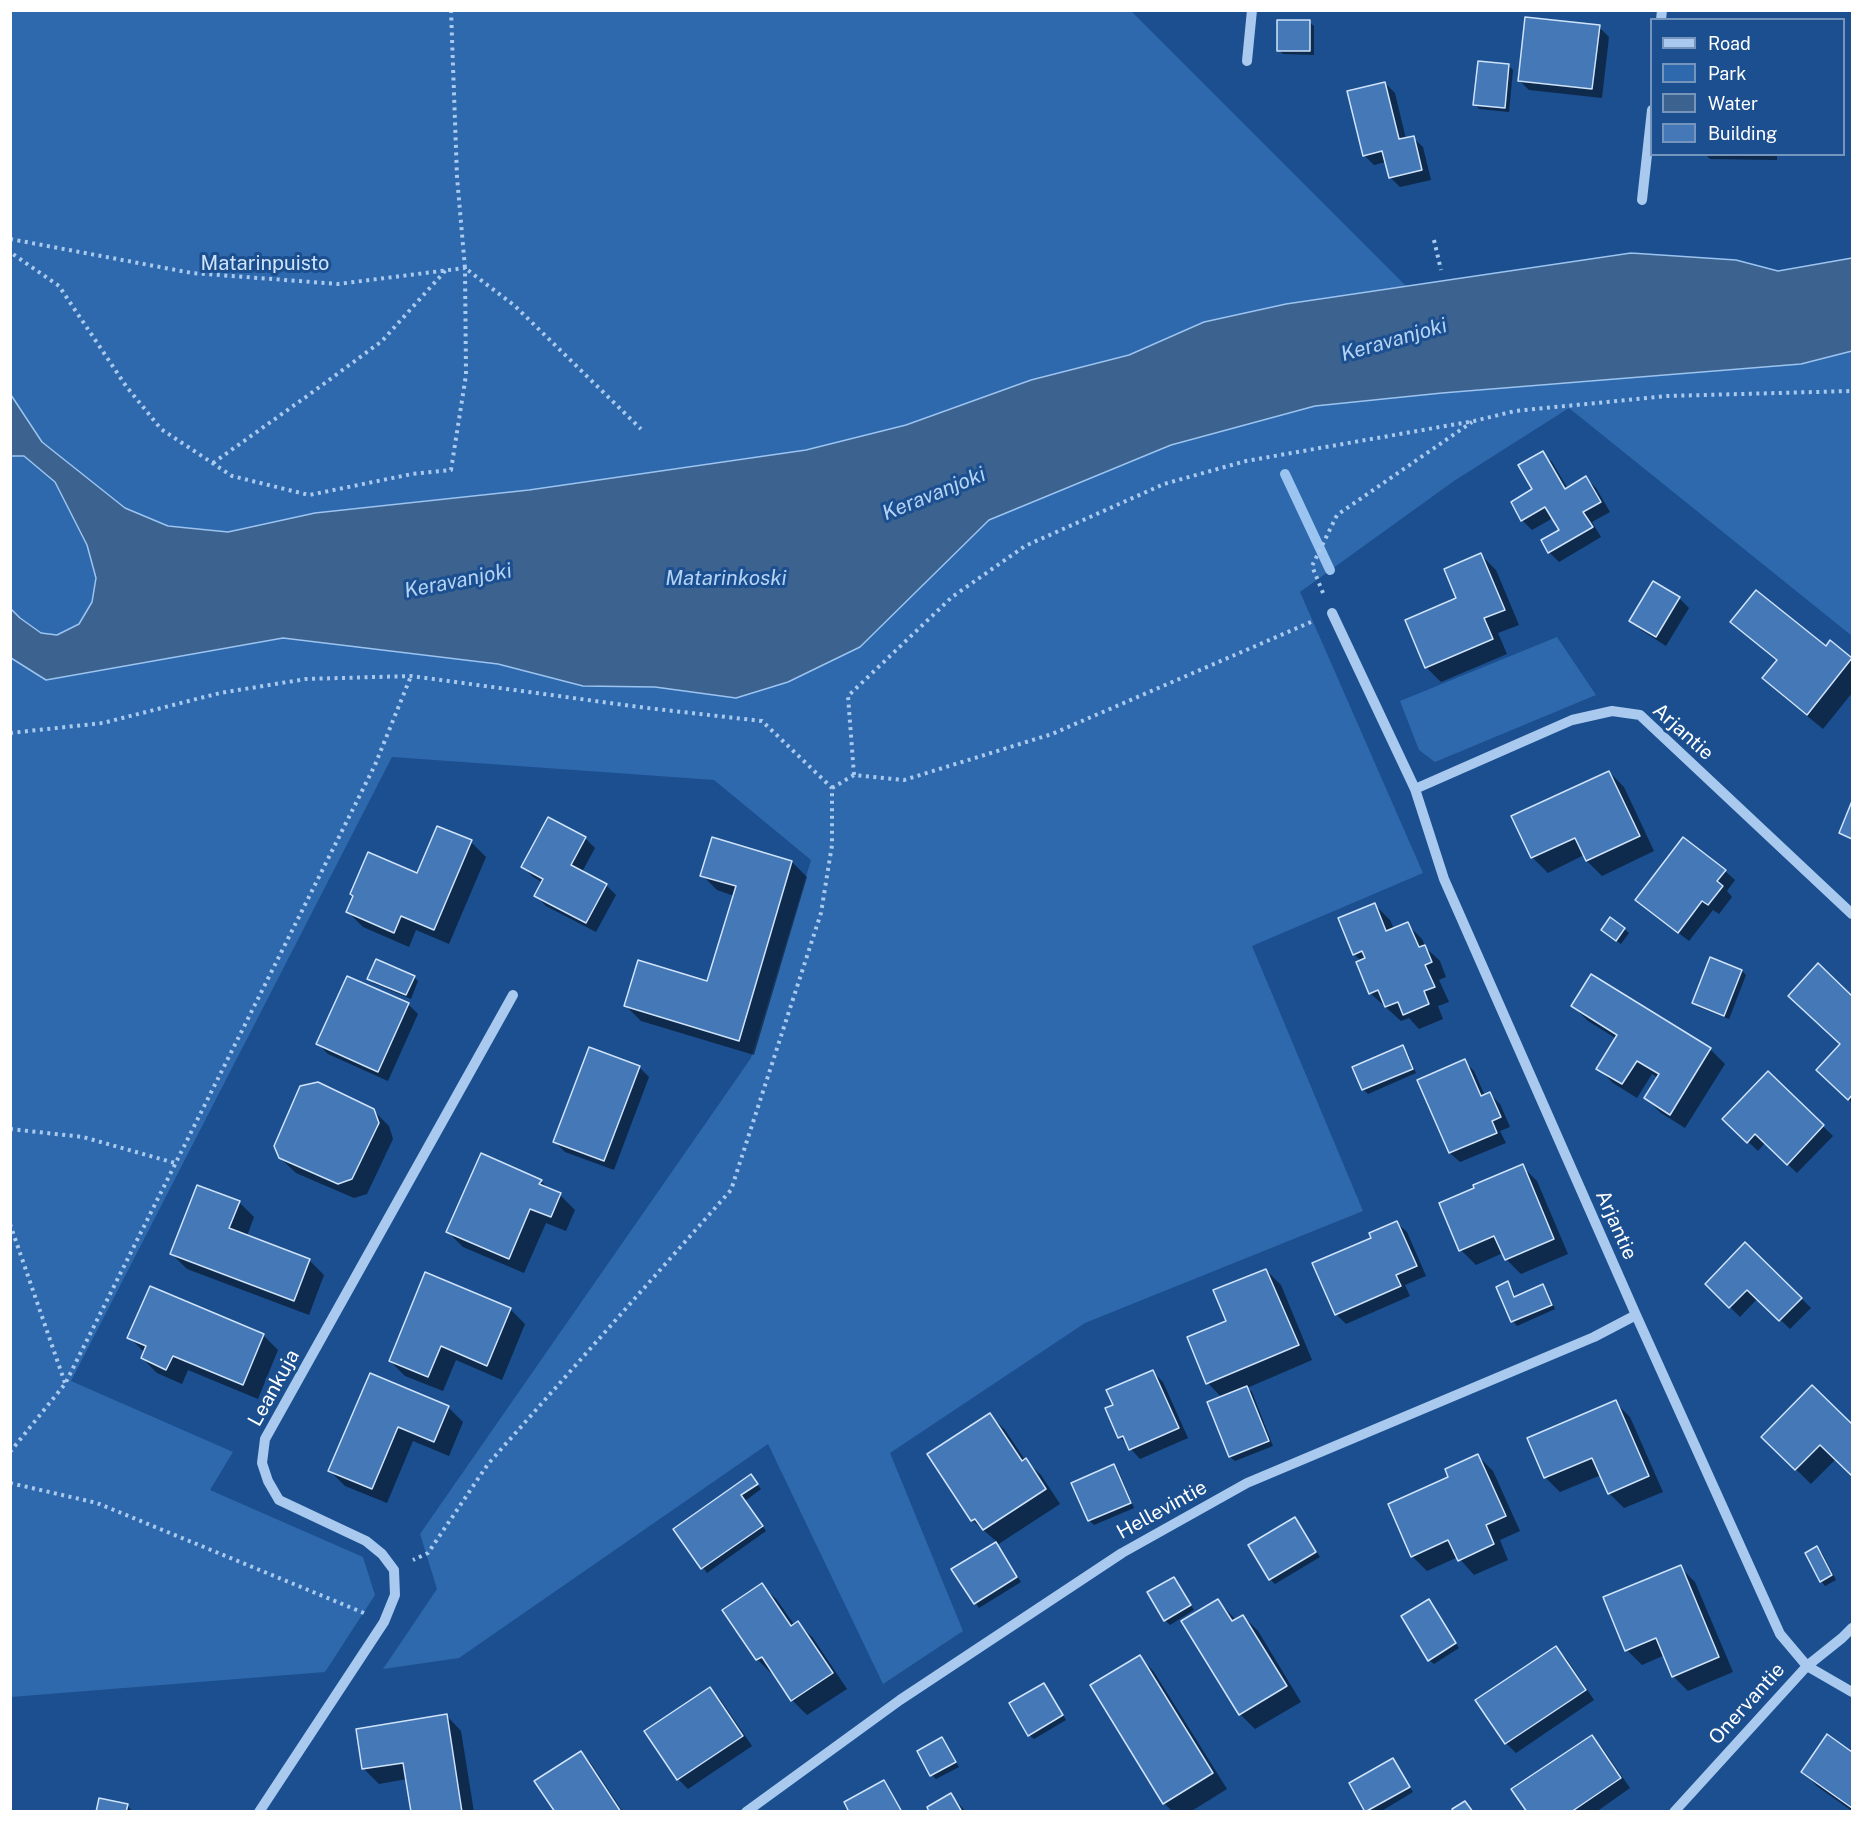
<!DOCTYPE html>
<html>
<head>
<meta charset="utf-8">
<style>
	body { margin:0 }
	#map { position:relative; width:1863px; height:1822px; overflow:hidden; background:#1b4f8f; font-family:"Public Sans",sans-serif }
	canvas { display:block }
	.frame { position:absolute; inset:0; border:12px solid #fff; pointer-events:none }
	.legend { position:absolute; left:1650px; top:18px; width:195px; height:138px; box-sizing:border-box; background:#1b4f8f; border:2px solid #7695bc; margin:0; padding:8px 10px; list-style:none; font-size:18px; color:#fff }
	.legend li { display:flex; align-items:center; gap:12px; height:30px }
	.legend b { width:30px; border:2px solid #7695bc }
</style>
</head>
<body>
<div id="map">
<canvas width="1863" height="1822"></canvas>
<div class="frame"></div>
<ul class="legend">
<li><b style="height:8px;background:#a9c9ee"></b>Road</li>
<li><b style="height:16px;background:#2e69ad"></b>Park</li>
<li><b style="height:16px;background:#3c6290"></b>Water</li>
<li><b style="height:16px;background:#4478b7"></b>Building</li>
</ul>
</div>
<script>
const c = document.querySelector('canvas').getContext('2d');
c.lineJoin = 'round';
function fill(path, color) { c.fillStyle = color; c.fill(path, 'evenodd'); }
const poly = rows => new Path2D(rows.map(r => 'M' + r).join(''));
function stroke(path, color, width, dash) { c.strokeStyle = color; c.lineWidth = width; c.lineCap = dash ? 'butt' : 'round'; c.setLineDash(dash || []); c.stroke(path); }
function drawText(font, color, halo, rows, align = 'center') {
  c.font = font + ' "Public Sans",sans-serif'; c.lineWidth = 6; c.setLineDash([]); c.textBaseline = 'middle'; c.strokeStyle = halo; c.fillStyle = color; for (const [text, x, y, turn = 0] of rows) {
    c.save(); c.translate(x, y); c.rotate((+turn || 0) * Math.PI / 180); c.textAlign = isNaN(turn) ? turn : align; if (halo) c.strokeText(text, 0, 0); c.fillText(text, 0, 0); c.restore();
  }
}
fill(poly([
	[10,11,1131,11,1406,286,1286,304,1204,322,1129,355,1031,380,906,425,806,450,529,490,315,513,228,532,168,526,125,508,42,442,11,395],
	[1852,351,1852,636,1569,408,1454,481,1300,592,1423,873,1252,946,1363,1211,1085,1323,890,1453,963,1631,883,1684,768,1444,459,1658,383,1669,437,1589,420,1534,751,1058,811,860,714,780,392,757,71,1381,233,1452,210,1490,363,1557,375,1595,325,1672,11,1697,10,658,46,680,283,638,498,664,583,686,655,687,859,647,988,520,1171,445,1315,406,1442,393,1801,364],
	[11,456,24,456,55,482,87,545,96,578,92,602,79,624,57,635,41,633,20,618,11,609],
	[1557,637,1596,695,1435,762,1419,750,1400,701]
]), '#2e69ad');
const water = poly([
	[1631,253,1736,260,1778,271,1852,258,1852,351,1801,364,1442,393,1315,406,1171,445,989,520,860,647,788,682,736,698,655,687,583,686,498,664,283,638,46,680,11,658,11,609,20,618,41,633,57,635,79,624,92,602,96,578,87,545,55,482,24,456,11,456,11,395,42,442,125,508,168,526,228,532,315,513,529,490,806,450,906,425,1031,380,1129,355,1204,322,1286,304,1631,253]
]);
fill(water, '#3c6290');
stroke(water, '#9cc4f0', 1.5);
fill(poly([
	[1309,22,1314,26,1314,55,1283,54,1278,50],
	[1599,27,1609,37,1602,98,1529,90,1519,80],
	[1509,66,1513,70,1509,112,1479,109,1475,104],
	[1385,83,1395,93,1406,139,1413,138,1423,147,1431,180,1400,187,1390,177,1386,162,1374,165,1364,155],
	[1705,154,1777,154,1777,160,1710,159],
	[1543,453,1552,462,1568,489,1586,478,1596,488,1610,512,1592,522,1601,537,1559,562,1549,552,1543,540,1561,531,1553,518,1532,530,1522,520,1534,490],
	[1481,555,1496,570,1519,625,1498,633,1507,654,1441,682,1426,667],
	[1679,598,1689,608,1666,646,1641,630,1631,620],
	[1732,622,1826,648,1831,642,1852,660,1852,693,1823,729,1779,693,1764,678,1778,662],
	[1609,772,1624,787,1654,851,1602,876,1587,861,1584,855,1548,873,1533,858,1513,817],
	[1852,804,1852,840,1841,833],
	[585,838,595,848,582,872,606,885,616,895,596,932,546,906,536,896,543,883,533,877,523,867],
	[713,839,792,862,807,877,754,1055,641,1021,626,1006,708,983,734,896,717,890,702,875],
	[471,842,486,857,449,944,416,930,409,947,363,927,348,912,418,875],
	[1725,871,1735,880,1727,891,1732,897,1719,914,1713,910,1689,941,1647,909,1637,900],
	[1375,905,1390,920,1394,929,1407,924,1422,939,1426,948,1440,961,1446,977,1439,980,1449,1002,1438,1006,1443,1019,1419,1029,1409,1018,1401,1021,1370,993,1361,961,1354,954],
	[1624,929,1629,933,1621,944,1607,934],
	[1818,965,1852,998,1852,1103,1833,1084,1841,1044],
	[1742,971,1746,975,1729,1019,1698,1007,1694,1003],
	[1592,976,1710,1049,1725,1064,1685,1128,1661,1113,1646,1098,1658,1078,1652,1074,1637,1098,1613,1083,1598,1068,1617,1039,1588,1021,1573,1006],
	[414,977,418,981,411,999,373,983,369,978],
	[408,1004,418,1014,388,1081,328,1054,318,1044],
	[1402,1047,1407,1052,1416,1073,1368,1094,1363,1089],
	[1464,1061,1474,1071,1485,1096,1490,1094,1500,1104,1510,1127,1500,1131,1506,1143,1460,1162,1450,1153],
	[639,1067,649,1077,614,1170,565,1152,555,1142],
	[1768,1074,1833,1136,1797,1173,1765,1143,1758,1151,1724,1119],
	[373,1110,389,1126,393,1139,367,1194,354,1198,296,1173,280,1158],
	[1522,1166,1537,1181,1568,1254,1521,1274,1506,1259,1503,1253,1476,1265,1461,1250],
	[541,1181,550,1190,560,1195,575,1210,566,1231,546,1223,524,1273,463,1247,448,1232],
	[239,1202,254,1217,247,1236,309,1260,324,1275,309,1315,187,1269,172,1254],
	[1397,1223,1407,1232,1426,1276,1405,1285,1410,1296,1346,1324,1336,1314,1373,1238],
	[1745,1244,1811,1308,1790,1329,1758,1298,1740,1317,1707,1284],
	[1266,1270,1281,1285,1312,1360,1247,1388,1252,1392,1273,1446,1235,1461,1230,1457,1208,1403,1222,1398,1208,1383,1228,1322],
	[1507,1283,1512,1288,1516,1298,1543,1286,1547,1291,1555,1309,1517,1326,1513,1321,1498,1288],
	[510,1309,525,1324,502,1380,456,1360,443,1391,405,1376,390,1361],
	[263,1335,278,1350,258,1399,188,1370,182,1384,157,1373,142,1358,145,1353,129,1337],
	[1153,1372,1163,1382,1188,1438,1140,1459,1120,1437,1107,1409,1115,1406],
	[371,1375,448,1407,463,1422,449,1456,413,1441,387,1503,345,1486,330,1471],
	[1812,1387,1852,1426,1852,1475,1836,1459,1811,1484,1763,1437],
	[1615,1402,1630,1417,1663,1492,1624,1508,1609,1493,1601,1475,1560,1492,1545,1477,1529,1439],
	[990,1415,1005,1430,1025,1460,1041,1475,1060,1504,997,1545,1021,1582,979,1608,953,1569,997,1542,972,1520,929,1455],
	[1478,1456,1493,1471,1520,1531,1500,1540,1508,1560,1474,1575,1458,1557,1427,1571,1412,1556,1450,1478],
	[1114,1466,1118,1470,1134,1508,1094,1525,1089,1520],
	[755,1481,761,1489,745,1501,766,1531,707,1573,675,1529],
	[1295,1519,1320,1557,1275,1584,1270,1579],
	[1817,1548,1822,1553,1836,1580,1825,1586,1821,1581],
	[1680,1567,1695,1582,1733,1672,1688,1691,1673,1676,1665,1655,1642,1665,1627,1650],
	[1174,1579,1194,1610,1170,1625,1165,1620],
	[762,1585,777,1600,795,1626,798,1623,813,1638,847,1689,807,1715,792,1700,774,1673,772,1674,757,1659],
	[1218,1601,1236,1620,1243,1616,1258,1631,1301,1702,1255,1729,1240,1714],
	[1428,1601,1459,1648,1434,1664,1429,1660],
	[1556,1648,1566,1658,1594,1700,1516,1753,1506,1743,1478,1701],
	[1140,1657,1154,1672,1227,1789,1190,1812,1173,1812,1164,1803],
	[1044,1685,1066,1720,1034,1739,1029,1735],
	[710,1689,720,1699,752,1746,688,1789,678,1779],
	[446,1715,461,1731,474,1812,413,1812,407,1779,379,1784,364,1769],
	[1591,1736,1601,1746,1630,1788,1596,1812,1528,1812],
	[1827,1736,1852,1754,1852,1811,1818,1787,1803,1772],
	[942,1739,959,1767,936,1779,932,1775],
	[581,1753,590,1762,623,1812,556,1812],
	[1392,1760,1413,1792,1380,1812,1367,1812,1351,1784],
	[951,1795,966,1812,931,1812],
	[127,1805,133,1812,98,1812]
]), '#0007');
stroke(poly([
	[1285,474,1330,570]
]), '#9cc4f0', 10);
const building = poly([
	[1525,17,1600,25,1592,89,1518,81,1525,17],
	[1277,20,1310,20,1310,51,1277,51,1277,20],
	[1478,61,1509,64,1505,108,1473,105,1478,61],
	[1385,82,1399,139,1414,136,1422,170,1389,178,1382,151,1363,156,1347,91,1385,82],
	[1543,451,1565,489,1586,476,1601,502,1583,512,1593,527,1548,553,1541,540,1559,530,1545,507,1521,521,1511,502,1532,489,1518,465,1543,451],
	[1481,553,1505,610,1484,618,1493,639,1425,668,1405,620,1456,598,1444,569,1481,553],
	[1653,581,1680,597,1656,637,1629,621,1653,581],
	[1756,590,1826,646,1830,640,1852,658,1807,715,1762,678,1777,660,1730,622,1756,590],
	[1609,771,1640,836,1586,861,1575,838,1531,858,1511,816,1609,771],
	[1852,801,1852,839,1839,833,1852,801],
	[548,817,586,837,571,865,607,884,586,923,534,896,543,879,521,867,548,817],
	[437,826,472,840,434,930,401,916,394,933,346,912,353,896,350,894,368,852,417,873,437,826],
	[712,837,792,861,739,1041,624,1006,638,960,707,981,736,886,700,876,712,837],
	[1683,837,1726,870,1717,881,1723,886,1708,905,1702,901,1678,933,1635,900,1683,837],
	[1375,903,1386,931,1408,922,1419,947,1425,945,1432,962,1425,965,1435,987,1424,991,1429,1004,1403,1015,1398,1002,1385,1007,1378,990,1369,994,1356,962,1365,958,1362,951,1353,955,1338,918,1375,903],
	[1610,917,1625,928,1616,941,1601,930,1610,917],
	[1710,957,1742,970,1724,1016,1692,1003,1710,957],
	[376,959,415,976,406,995,367,979,376,959],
	[1818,963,1852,996,1852,1095,1848,1100,1816,1070,1840,1044,1788,996,1818,963],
	[1591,974,1711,1048,1670,1115,1644,1098,1659,1074,1637,1061,1622,1084,1596,1069,1617,1035,1571,1006,1591,974],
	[347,976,409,1003,378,1072,316,1044,347,976],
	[1403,1045,1413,1069,1362,1090,1352,1067,1403,1045],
	[589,1047,640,1066,604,1161,553,1142,589,1047],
	[1465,1059,1481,1096,1490,1092,1501,1117,1492,1121,1497,1133,1449,1153,1417,1080,1465,1059],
	[1768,1071,1824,1125,1787,1165,1755,1134,1747,1143,1722,1119,1768,1071],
	[318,1082,374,1109,379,1123,352,1179,338,1184,279,1158,274,1146,300,1086,318,1082],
	[481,1153,542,1180,539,1184,561,1193,551,1217,530,1209,509,1259,446,1232,481,1153],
	[1523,1164,1554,1239,1505,1260,1494,1236,1459,1251,1439,1203,1474,1188,1473,1185,1523,1164],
	[197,1185,240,1201,229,1228,310,1259,294,1301,170,1254,197,1185],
	[1397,1221,1417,1266,1396,1275,1401,1286,1335,1315,1312,1263,1371,1238,1369,1233,1397,1221],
	[1745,1242,1802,1298,1779,1321,1747,1290,1729,1308,1705,1284,1745,1242],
	[1266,1269,1299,1345,1206,1384,1187,1337,1226,1321,1213,1290,1266,1269],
	[425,1272,511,1308,487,1366,441,1346,428,1377,389,1361,425,1272],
	[1508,1281,1514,1297,1543,1284,1552,1305,1511,1322,1496,1287,1508,1281],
	[150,1286,264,1334,243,1385,173,1356,166,1370,141,1358,146,1346,127,1338,150,1286],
	[1153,1370,1179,1428,1129,1450,1123,1436,1118,1438,1105,1408,1113,1405,1106,1390,1153,1370],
	[370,1373,449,1406,434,1442,398,1427,372,1489,328,1471,370,1373],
	[1812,1385,1852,1424,1852,1476,1820,1445,1795,1470,1761,1437,1812,1385],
	[1247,1386,1269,1441,1229,1457,1207,1402,1247,1386],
	[1616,1400,1649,1476,1608,1494,1592,1458,1544,1478,1527,1438,1616,1400],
	[990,1413,1022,1461,1026,1458,1046,1489,983,1530,975,1519,971,1521,927,1454,990,1413],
	[1478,1454,1506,1516,1486,1525,1494,1544,1458,1561,1448,1540,1411,1557,1388,1504,1448,1477,1445,1469,1478,1454],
	[1114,1464,1131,1503,1088,1521,1071,1483,1114,1464],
	[751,1474,758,1484,741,1495,763,1526,701,1569,673,1529,751,1474],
	[1295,1517,1316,1552,1269,1580,1248,1545,1295,1517],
	[996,1542,1017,1577,974,1604,951,1569,996,1542],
	[1817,1546,1832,1575,1820,1582,1805,1553,1817,1546],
	[1681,1565,1719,1657,1672,1677,1656,1638,1625,1651,1603,1597,1681,1565],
	[1174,1577,1191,1605,1164,1621,1147,1592,1174,1577],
	[762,1583,791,1626,798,1621,833,1673,791,1701,762,1657,756,1660,722,1610,762,1583],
	[1218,1599,1232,1621,1243,1615,1287,1686,1239,1715,1181,1621,1218,1599],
	[1429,1599,1456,1643,1428,1661,1401,1616,1429,1599],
	[1556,1646,1586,1690,1505,1744,1475,1700,1556,1646],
	[1140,1655,1213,1773,1163,1804,1090,1685,1140,1655],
	[1044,1683,1063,1715,1028,1736,1009,1703,1044,1683],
	[710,1687,743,1736,677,1780,644,1731,710,1687],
	[447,1714,462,1812,411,1812,403,1763,362,1769,356,1729,447,1714],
	[1827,1734,1852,1752,1852,1808,1801,1772,1827,1734],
	[1592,1735,1621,1778,1571,1812,1527,1812,1511,1789,1592,1735],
	[942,1737,956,1762,930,1776,917,1751,942,1737],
	[581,1751,621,1812,555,1812,534,1781,581,1751],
	[1393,1758,1410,1787,1365,1812,1349,1783,1393,1758],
	[884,1780,902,1812,849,1812,844,1802,884,1780],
	[951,1793,962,1812,929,1812,927,1807,951,1793],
	[99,1798,128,1804,126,1812,96,1812,99,1798],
	[1465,1801,1473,1812,1454,1812,1452,1809,1465,1801]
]);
fill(building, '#4478b7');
stroke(building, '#cfe3fa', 1.5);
stroke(poly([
	[451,10,457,177,465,268,515,306,641,429],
	[10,239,192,273,338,284,465,268,466,375,451,470,412,474,309,495,232,476,161,429,126,386,59,286,10,252],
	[1434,240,1441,270],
	[213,463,310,394,382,341,446,270],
	[1323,593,1312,566,1337,515,1472,422],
	[10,733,103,723,220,693,306,679,411,676,647,708,762,721,832,788,832,845,821,913,731,1190,488,1464,428,1553,413,1560],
	[854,775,848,696,952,597,1025,546,1164,484,1246,461,1474,421,1515,411,1667,396,1852,391],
	[832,788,854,775,904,780,1052,734,1311,622],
	[10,1129,83,1137,175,1163],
	[10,1224,65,1383],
	[10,1452,65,1384,375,765,411,676],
	[10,1483,97,1503,364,1613]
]), '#a9c9ee', 4, [3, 4.5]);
stroke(poly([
	[1661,20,1662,10],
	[1247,61,1252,10],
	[1642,200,1652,110],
	[1332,613,1415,789,1444,879,1636,1315,1780,1634,1807,1666,1852,1692],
	[1415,789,1572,720,1612,711,1640,715,1852,914],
	[259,1812,384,1622,395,1595,394,1570,382,1554,366,1541,279,1500,268,1481,262,1463,265,1439,513,995],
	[746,1812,900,1700,1122,1553,1247,1483,1594,1337,1636,1315],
	[1674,1812,1807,1666,1842,1638,1852,1628]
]), '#a9c9ee', 10);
drawText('20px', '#cfe3fa', '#1b4f8f', [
	["Matarinpuisto",265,264]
]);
drawText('20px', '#fff', '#1b4f8f', [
	["Arjantie",1683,732,42],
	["Arjantie",1616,1225,66],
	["Leankuja",274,1388,-61],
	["Hellevintie",1162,1510,-29],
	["Onervantie",1747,1704,-48]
]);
drawText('italic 21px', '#b5d3f5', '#1b4f8f', [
	["Keravanjoki",1394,340,-16],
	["Keravanjoki",934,494,-22],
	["Matarinkoski",726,579],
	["Keravanjoki",458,581,-11]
]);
</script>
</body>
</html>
